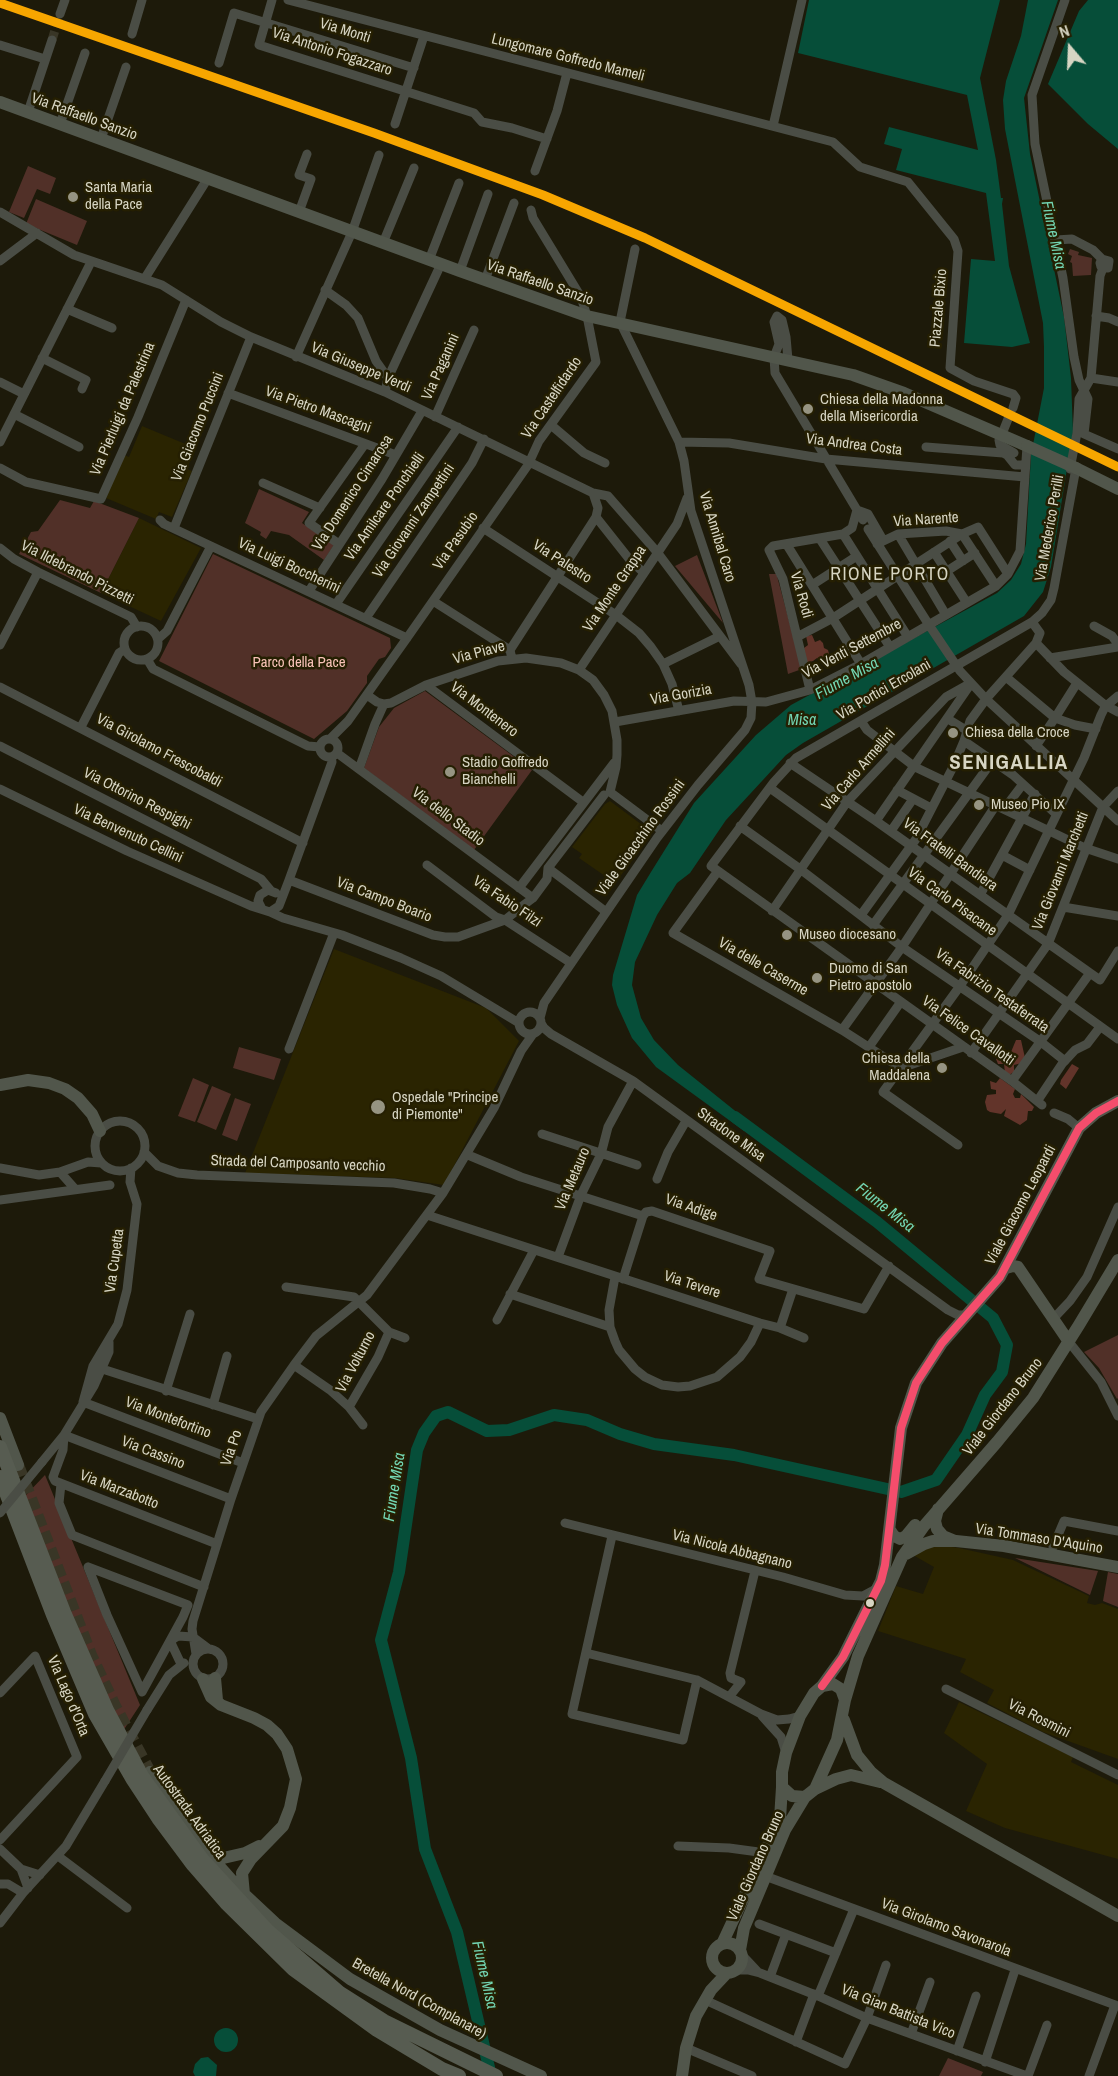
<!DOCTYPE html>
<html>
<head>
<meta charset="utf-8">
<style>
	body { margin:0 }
	#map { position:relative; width:1118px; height:2076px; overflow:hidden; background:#1d1a0a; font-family:"Archivo Narrow",sans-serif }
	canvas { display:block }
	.north { position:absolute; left:1040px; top:18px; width:60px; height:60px; -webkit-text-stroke:4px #251f02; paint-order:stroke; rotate:341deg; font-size:16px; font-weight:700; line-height:24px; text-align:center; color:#d7d5c3 }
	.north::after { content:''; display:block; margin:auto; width:21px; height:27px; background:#d7d5c3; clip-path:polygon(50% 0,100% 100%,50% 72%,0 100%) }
</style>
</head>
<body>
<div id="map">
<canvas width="1118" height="2076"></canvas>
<div class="north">N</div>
</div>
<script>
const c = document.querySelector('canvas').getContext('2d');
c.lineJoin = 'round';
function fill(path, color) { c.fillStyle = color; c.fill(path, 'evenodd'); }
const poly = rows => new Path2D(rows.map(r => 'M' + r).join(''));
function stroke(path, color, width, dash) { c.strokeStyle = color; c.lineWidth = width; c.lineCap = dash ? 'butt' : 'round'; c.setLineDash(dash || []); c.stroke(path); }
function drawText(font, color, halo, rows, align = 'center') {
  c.font = font + ' "Archivo Narrow",sans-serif'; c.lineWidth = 5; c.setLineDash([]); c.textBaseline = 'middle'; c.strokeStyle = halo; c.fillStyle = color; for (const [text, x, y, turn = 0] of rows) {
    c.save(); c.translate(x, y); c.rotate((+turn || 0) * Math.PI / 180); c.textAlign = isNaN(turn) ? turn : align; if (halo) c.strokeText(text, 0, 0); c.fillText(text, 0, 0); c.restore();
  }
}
fill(poly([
	[142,426,195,448,187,469,192,471,172,517,159,512,156,519,106,498,124,455,129,457],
	[139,518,201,548,161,621,101,593],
	[610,801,649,830,651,836,615,883,579,858,582,854,572,847,605,804],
	[334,949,486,1008,519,1041,444,1185,395,1178,245,1173],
	[939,1545,959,1548,1013,1560,1089,1596,1087,1603,1095,1605,1102,1603,1118,1609,1118,1759,1043,1732,987,1703,994,1690,960,1672,966,1659,878,1631,896,1586,923,1594,934,1567,913,1555,921,1550],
	[959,1702,1073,1757,1071,1762,1118,1785,1118,1859,1005,1828,966,1811,987,1764,944,1733]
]), '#2a2401');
fill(poly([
	[28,166,56,178,50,194,37,189,24,218,9,212],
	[36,199,87,221,77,245,26,224],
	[1070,249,1079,252,1078,255,1092,258,1091,275,1073,276,1072,263,1070,262,1072,256,1068,254],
	[259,489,309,512,302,523,334,545,324,560,289,535,271,531,266,539,260,535,261,532,245,523],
	[60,500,90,508,94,501,139,518,101,593,19,554,31,532,38,531],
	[213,554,390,638,391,648,385,657,379,659,367,676,367,683,347,711,314,739,159,661],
	[697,555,723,623,675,566],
	[769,574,776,574,777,576,802,669,788,674],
	[425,691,532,770,474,850,364,768,379,727,394,708],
	[239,1047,281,1059,274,1080,233,1068],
	[193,1078,209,1085,195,1122,178,1116],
	[212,1086,231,1094,216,1130,197,1122],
	[235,1098,251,1104,237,1141,222,1135],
	[1118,1335,1118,1398,1117,1399,1099,1368,1084,1352],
	[45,1475,140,1705,123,1731,95,1674,24,1497],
	[1015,1558,1098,1571,1090,1595],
	[1108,1572,1118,1574,1118,1607,1103,1601],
	[948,2058,983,2072,981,2076,939,2076]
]), '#513028');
fill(poly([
	[812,635,815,642,820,640,823,643,824,648,828,650,829,654,826,659,822,657,820,660,817,658,813,661,805,663,804,648,808,645,806,636],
	[1016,1040,1021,1040,1025,1058,1022,1063,1014,1065,1014,1072,1009,1075,1005,1073,1004,1064,998,1064,996,1059,1011,1052],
	[1072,1064,1079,1068,1066,1089,1060,1084,1061,1080],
	[1000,1078,1015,1089,1013,1094,1015,1098,1020,1098,1021,1094,1034,1107,1032,1111,1028,1111,1027,1120,1020,1125,1004,1116,1006,1109,1001,1114,990,1112,987,1110,985,1102,987,1095,996,1094,996,1090,991,1089,990,1081,996,1083]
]), '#62342a');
fill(poly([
	[809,0,1000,0,980,78,996,160,1001,198,1003,198,1002,204,1009,266,1030,343,1012,347,964,343,971,259,995,261,986,193,896,170,902,149,884,144,889,127,978,150,967,95,798,53],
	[1028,0,1058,0,1024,98,1030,154,1064,317,1071,378,1073,432,1051,567,1043,592,1024,616,803,743,786,755,726,820,690,873,677,883,657,915,635,962,632,985,641,1018,654,1040,678,1065,749,1122,744,1131,656,1067,632,1038,617,1005,612,985,613,975,637,895,651,872,694,803,756,735,791,705,997,593,1011,580,1021,564,1026,544,1031,455,1044,388,1044,347,1043,323,1005,129,1003,100,1006,81,1021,36],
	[1088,0,1118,0,1118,149,1088,124,1048,84,1079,11],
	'214 2040a12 12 0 1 1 24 0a12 12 0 1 1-24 0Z',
	[208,2057,217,2065,216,2076,195,2076,193,2072,195,2064,201,2058]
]), '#064e39');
stroke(poly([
	[491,2076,457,1932,425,1849,411,1758,381,1640,399,1572,417,1450,424,1433,436,1416,448,1412,487,1431,509,1430,554,1415,587,1420,620,1434,654,1444,734,1455,901,1492,936,1480,967,1435,985,1395,1002,1372,1007,1345,993,1318,877,1222,735,1117]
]), '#064e39', 12);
stroke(poly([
	[52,40,60,14]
]), '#393626', 9, [9, 4.5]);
stroke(poly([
	[18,1465,91,1655,115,1706,150,1772]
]), '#393626', 12, [12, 6]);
stroke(poly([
	[272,0,259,45,474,113,482,122,512,128,547,139],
	[288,0,833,142,860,167,908,182,954,239,958,251,950,368,974,381,1013,394,1016,398,1013,408],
	[1065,0,1032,95,1035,144,1063,278,1074,357,1079,380,1088,399,1084,434,1118,449],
	[60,14,65,0],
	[132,34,142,0],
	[0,45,45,59],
	[219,63,234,13,414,68],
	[28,112,52,40],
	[60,124,85,53],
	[395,124,424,36],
	[773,126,802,0],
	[101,139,126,67],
	[535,171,557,111,567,73],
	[0,212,74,255,162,285,221,322,251,337,385,392,593,493,608,496,657,552,741,664],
	[299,212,311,179,299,175,307,154],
	[1056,240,1072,239,1093,250,1102,259,1109,261,1108,268,1101,267,1100,263,1102,259],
	[383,243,414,168],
	[429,260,459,183],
	[0,261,37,233],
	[460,271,488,194],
	[145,278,208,178],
	[485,280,514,203],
	[325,290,346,305,358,318,376,361,388,378],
	[67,309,112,328],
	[1096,316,1109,318,1118,322],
	[296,357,352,232,379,155],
	[42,358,86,380,82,389],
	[788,360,786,337,782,320,777,316,774,322,779,344,774,357,775,373,863,520],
	[1091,378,1118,382],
	[0,382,24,394],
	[385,392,388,378,441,264],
	[228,393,396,455],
	[14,414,79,447],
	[435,417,474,330],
	[551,425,584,453,605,463],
	[1004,429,1008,419],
	[999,440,1000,445,1014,453],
	[0,442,91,262],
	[679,442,729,443,826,459,1025,477],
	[926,447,1003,453,1007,455,1015,465,1021,465],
	[0,468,26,482,101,499,138,417,186,300],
	[1070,469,1077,433,1079,399,1091,378,1100,276,1103,268],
	[263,483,320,508],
	[857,510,868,514,883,540],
	[596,517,630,560,644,573],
	[160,520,164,524,407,638],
	[174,528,251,337],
	[483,528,616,615,639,633,651,647,663,664,672,684,679,711],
	[868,529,929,625,960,671,986,699,1118,821],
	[843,534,908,637],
	[898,534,946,615],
	[820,539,890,647],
	[950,541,963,561],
	[339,544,309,523,365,444],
	[877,544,898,534,946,531,962,534,978,527,1008,574],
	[787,545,861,664],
	[0,548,14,559,38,572,131,617,137,627],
	[934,552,967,603],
	[947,571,975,553],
	[812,585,857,556],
	[309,591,382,479,422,411],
	[433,601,510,650],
	[336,604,458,427],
	[366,618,472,463,484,439],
	[1094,626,1112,636,1118,644],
	'124 643a17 17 0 1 1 34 0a17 17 0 1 1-34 0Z',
	[797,637,833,618,962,534,996,586],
	[158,639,167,631,211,546],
	[1036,643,1064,672,1105,705,1118,712],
	[0,645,38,572],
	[1050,658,1118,647],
	[147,659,153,669,308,746,320,747],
	[512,659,510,650,596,517,598,508,593,493],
	[663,664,720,636],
	[579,670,677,524,687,498],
	[1006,677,1055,718,1077,683],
	[426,685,583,802],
	[0,687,303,843],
	[810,690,783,579,769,550,773,546,843,534,852,528,857,510],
	[367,695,377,702,384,704,391,703,426,685,498,661,526,658,561,663,579,670,593,680,604,695,612,711,617,740,617,755,616,767,610,792],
	[948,719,966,730],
	[861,721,867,730,915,767,1085,848,1118,859],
	[615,722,734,701,766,702,810,690,861,664,996,586,1008,574,1020,551,1027,446],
	[81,727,119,653,125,649],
	'320 748a9 9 0 1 1 18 0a9 9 0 1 1-18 0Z',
	[330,739,348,721,407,638,528,465,539,441,596,362,587,316,581,297,533,218,531,210],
	[964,741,1013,775,1056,814],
	[0,746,261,879,271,891],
	[1036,746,1055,718,1075,725,1096,729],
	[337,753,533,898],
	[790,763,876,821,1090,973],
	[359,769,375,724,384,704],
	[770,788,1118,1039],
	[0,789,127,851,251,906,270,912,279,906,289,880,332,762,331,757],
	[897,790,931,808],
	[610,792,662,831],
	[1004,809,1023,784],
	[876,821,970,685],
	[740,826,800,869,902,947,1041,1042,1065,1061],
	[891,831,913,799],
	[1002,855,1030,870],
	[427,865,496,917,505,920,571,963],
	[548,868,604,795],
	[548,868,605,911],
	[718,871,673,933,842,1030,901,1068],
	[289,880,433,935,445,937,458,937,505,920,525,904,533,898,547,879,548,868],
	[519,888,614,763],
	[980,895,1035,794],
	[1063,907,1118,916],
	[262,909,258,901,260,895,268,890,276,893],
	[772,911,847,802,946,697,971,683],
	[270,912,283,918,342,935,401,958,441,976,519,1023],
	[861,915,916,839,953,767,964,741,970,721,986,699,1036,643,1040,633,1032,622],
	[873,925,993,760],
	'519 1023a11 11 0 1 1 22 0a11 11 0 1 1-22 0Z',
	[540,1018,544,1003,657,838,698,785,745,730,751,718,752,702,749,685,691,511,684,461,679,442,620,322,635,249],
	[541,1023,544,1028,551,1034,633,1081,948,1310,958,1315,966,1315],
	[842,1030,902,947,996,805],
	[869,1047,900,1003],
	[289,1049,334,933],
	[971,1053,1048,944,1103,807,1118,791],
	[901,1068,963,1047],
	[1012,1081,1090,973,1100,980,1118,951],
	[1038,1100,1062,1064,1075,1050,1087,1044,1100,1027],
	[1042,1105,1012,1081,711,866,774,782,796,758,1032,622,1042,613,1051,600,1054,588,1076,468],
	[1054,1113,1068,1119,1079,1128],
	'95 1146a25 25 0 1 1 50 0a25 25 0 1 1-50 0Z',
	[542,1134,637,1165],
	[958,1145,883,1092,960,986,1008,915,1084,758,1101,715,1105,707,1118,696],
	[144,1152,158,1166,178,1173,197,1175,394,1183,430,1189,443,1193],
	[468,1155,521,1177,643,1216,646,1212,652,1211,770,1251,759,1279,864,1309,889,1266],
	[0,1168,39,1175,60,1172,88,1162,101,1163],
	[60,1172,75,1189],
	[657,1179,668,1152,686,1121],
	[0,1200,110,1185],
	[427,1215,760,1323,780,1328,804,1338],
	[558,1257,581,1195,601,1154,608,1127,633,1081],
	[615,1277,609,1310,610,1327,615,1341,619,1350,635,1369,645,1377,662,1385,678,1387,690,1386,717,1377,740,1357,751,1342,760,1323],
	[623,1279,643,1216],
	[286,1287,354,1297,389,1332,405,1338],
	[510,1294,610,1327],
	[1053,1319,1070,1301,1087,1277,1118,1207],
	[497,1320,534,1250],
	[780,1328,793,1289],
	[1069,1342,1101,1382,1118,1416],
	[294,1365,330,1390,349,1407,363,1425],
	[93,1366,258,1419],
	[166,1391,190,1314],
	[83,1402,93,1366,118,1324,127,1290,137,1204,130,1182,131,1168],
	[83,1402,243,1463],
	[213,1405,227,1356],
	[349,1407,378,1357,389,1332],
	[64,1435,63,1450,53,1477,55,1481,217,1544],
	[64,1435,231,1499],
	[42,1462,64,1435,94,1386,109,1352,109,1342],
	[61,1484,59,1503,72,1535,204,1587],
	[565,1523,783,1577,845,1595,863,1596,876,1589],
	[612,1536,572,1714,683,1740,697,1680,761,1714,777,1720,789,1719,800,1716],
	[1053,1547,1064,1521,1118,1531],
	[88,1567,188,1605,183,1617,142,1692,107,1615,88,1567],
	'193 1664a15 15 0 1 1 30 0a15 15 0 1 1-30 0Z',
	[586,1653,697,1680],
	[196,1654,192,1629,193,1621,231,1499,261,1412,294,1365,316,1336,367,1295,443,1193,494,1108,521,1051,533,1034],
	[181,1664,172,1645,171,1640,178,1636,193,1637,209,1649],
	[946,1689,1118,1775],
	[0,1693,35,1656,77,1757,0,1840],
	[729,1697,741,1682,731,1678,730,1673,755,1571],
	[147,1710,169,1675,184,1663],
	[762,1716,781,1737,786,1753],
	[678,1846,729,1848,766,1853],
	[0,1849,21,1869],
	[58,1856,127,1908],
	[765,1876,1118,2006],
	[0,1884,8,1884,23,1893],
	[28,1888,21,1869,40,1875],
	[0,1923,23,1893,66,1846,105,1781],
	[759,1924,836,1953],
	[743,1956,758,1972],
	[736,1970,748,1970,760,1973,818,1996,867,2018,1027,2076],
	[770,1977,786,1934],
	[818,1996,854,1909],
	[705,2000,845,2064,867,2018,886,1965],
	[911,2034,930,1982],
	[796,2042,814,1994],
	[686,2048,752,2076],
	[957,2051,976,1996],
	[985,2062,1015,1970],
	[1028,2076,1047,2025],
	[1089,2076,1115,2005]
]), '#4a4d45', 9);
stroke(poly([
	[0,102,460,271,587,316,853,375,904,393,1027,446],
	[1076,468,1118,489],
	[0,1085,28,1080,49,1083,65,1089,78,1098,92,1114,100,1131],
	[1006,1268,1013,1266,1018,1267,1069,1342],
	[0,1418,18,1465],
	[938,1509,935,1521,937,1529,943,1536,955,1541],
	[890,1530,894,1536,900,1539,906,1536,915,1525],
	[906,1554,924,1544,933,1541,956,1541,1004,1546,1118,1567],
	[215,1678,217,1700],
	[203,1679,211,1697,221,1705,254,1718,267,1725,277,1734,287,1749,296,1779,290,1808,283,1826,251,1859,242,1873,244,1894],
	[822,1686,843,1657,881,1581,885,1565,901,1428,916,1383,942,1343,1000,1277,1079,1128,1096,1113,1118,1101],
	[845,1700,858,1656,902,1557,924,1526,997,1442,1033,1398,1079,1325,1118,1260],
	[844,1720,857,1755,871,1772,884,1783,1118,1916],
	[150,1772,212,1858,244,1894,275,1923,350,1979,440,2030,541,2076],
	[815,1789,836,1779,851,1775,880,1782],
	[212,1858,219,1859,245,1853,259,1846],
	'712 1958a15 15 0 1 1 30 0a15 15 0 1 1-30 0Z',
	[722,1944,777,1826,780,1819,782,1787],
	[740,1950,744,1928,785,1830,805,1797,815,1789,837,1740,845,1700,841,1689,833,1684,822,1686,814,1693,800,1716,786,1753,782,1772,782,1787,792,1796,805,1797],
	[682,2076,686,2048,696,2016,711,1990,727,1973]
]), '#51564b', 12);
stroke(poly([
	[0,1447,64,1612,107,1710,142,1776,202,1859,267,1930,340,1993,384,2021,496,2076],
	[0,1477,53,1615,95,1714,133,1780,158,1818,193,1865,226,1903,293,1969,377,2030,442,2069,459,2076]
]), '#575c51', 14);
stroke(poly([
	[0,1513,42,1462],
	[105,1781,147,1710]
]), '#4a4d45', 9);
stroke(poly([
	[1027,446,1076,468]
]), '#51564b', 12);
stroke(poly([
	[822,1686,843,1657,881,1581,885,1565,901,1428,916,1383,942,1343,1000,1277,1079,1128,1096,1113,1118,1101]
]), '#f44d6c', 8);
stroke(poly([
	[0,3,374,133,543,195,645,238,1118,467]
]), '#f7a600', 9);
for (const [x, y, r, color] of [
	[73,197,6,"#969482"],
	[808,409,6,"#969482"],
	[953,733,6,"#969482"],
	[450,772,6,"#969482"],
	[979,805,6,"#969482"],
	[787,935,6,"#969482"],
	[817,978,6,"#969482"],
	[942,1068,6,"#969482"],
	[378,1107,8,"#969482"],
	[870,1603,5,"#d7d5c3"]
]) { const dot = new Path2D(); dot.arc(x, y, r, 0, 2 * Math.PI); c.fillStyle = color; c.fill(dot); stroke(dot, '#251f02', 2); }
drawText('15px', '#d7d5c3', '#251f02', [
	["Via Monti",345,31,17],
	["Via Antonio Fogazzaro",332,52,18],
	["Lungomare Goffredo Mameli",568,58,14],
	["Via Raffaello Sanzio",84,117,20],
	["Via Raffaello Sanzio",540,283,19],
	["Piazzale Bixio",939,308,-85],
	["Via Paganini",441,367,-66],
	["Via Giuseppe Verdi",361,368,23],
	["Via Castelfidardo",552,398,-56],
	["Via Pierluigi da Palestrina",123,409,-67],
	["Via Pietro Mascagni",318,410,20],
	["Via Giacomo Puccini",198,427,-68],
	["Via Andrea Costa",854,445,7],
	["Via Domenico Cimarosa",353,493,-57],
	["Via Amilcare Ponchielli",385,507,-55],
	["Via Narente",926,520,-4],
	["Via Giovanni Zampettini",414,521,-56],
	["Via Mederico Perilli",1050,528,-80],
	["Via Annibal Caro",717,537,73],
	["Via Pasubio",456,541,-55],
	["Via Palestro",562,562,33],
	["Via Luigi Boccherini",289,566,25],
	["Via Ildebrando Pizzetti",77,573,27],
	["Via Monte Grappa",615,589,-56],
	["Via Rodi",801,595,74],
	["Via Venti Settembre",852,649,-28],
	["Via Piave",479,653,-15],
	["Via Portici Ercolani",884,690,-30],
	["Via Gorizia",681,695,-10],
	["Via Montenero",484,710,37],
	["Via Girolamo Frescobaldi",159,751,28],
	["Via Carlo Armellini",859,770,-49],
	["Via Ottorino Respighi",137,799,27],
	["Via dello Stadio",448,817,37],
	["Via Benvenuto Cellini",128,834,25],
	["Viale Gioacchino Rossini",641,838,-54],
	["Via Fratelli Bandiera",950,855,36],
	["Via Giovanni Marchetti",1061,871,-68],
	["Via Campo Boario",384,900,21],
	["Via Fabio Filzi",507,902,34],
	["Via Carlo Pisacane",952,902,36],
	["Via delle Caserme",763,967,30],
	["Via Fabrizio Testaferrata",992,991,35],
	["Via Felice Cavallotti",968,1031,35],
	["Stradone Misa",731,1135,36],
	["Strada del Camposanto vecchio",298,1164,2],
	["Via Metauro",573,1179,-67],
	["Viale Giacomo Leopardi",1021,1205,-62],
	["Via Adige",691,1208,19],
	["Via Cupetta",115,1261,-82],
	["Via Tevere",692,1285,18],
	["Via Volturno",356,1362,-62],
	["Viale Giordano Bruno",1003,1407,-52],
	["Via Montefortino",168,1418,21],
	["Via Po",232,1448,-71],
	["Via Cassino",153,1453,21],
	["Via Marzabotto",119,1490,21],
	["Via Tommaso D'Aquino",1039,1539,9],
	["Via Nicola Abbagnano",732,1550,14],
	["Via Lago d'Orta",68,1696,67],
	["Via Rosmini",1039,1719,27],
	["Autostrada Adriatica",189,1812,54],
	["Viale Giordano Bruno",756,1866,-66],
	["Via Girolamo Savonarola",946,1928,21],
	["Bretella Nord (Complanare)",419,1999,29],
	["Via Gian Battista Vico",898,2012,22]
]);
drawText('15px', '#d7d5c3', '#251f02', [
	["Santa Maria",85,188],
	["della Pace",85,205],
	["Chiesa della Madonna",820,400],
	["della Misericordia",820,417],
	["Chiesa della Croce",965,733],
	["Stadio Goffredo",462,763],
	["Bianchelli",462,780],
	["Museo Pio IX",991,805],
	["Museo diocesano",799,935],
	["Duomo di San",829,969],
	["Pietro apostolo",829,986],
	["Chiesa della",930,1059,"right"],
	["Maddalena",930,1076,"right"],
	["Ospedale \"Principe",392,1098],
	["di Piemonte\"",392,1115]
], 'left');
drawText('15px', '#f8c2b7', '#251f02', [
	["Parco della Pace",299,663]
]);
drawText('italic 16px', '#73d6b3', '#251f02', [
	["Fiume Misa",1053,235,78],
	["Fiume Misa",847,679,-29],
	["Misa",802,721],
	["Fiume Misa",885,1208,38],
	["Fiume Misa",395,1487,-81],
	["Fiume Misa",484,1975,77]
]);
c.letterSpacing = '1.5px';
drawText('18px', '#d7d5c3', '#251f02', [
	["RIONE PORTO",890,575]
]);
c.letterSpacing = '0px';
c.letterSpacing = '1.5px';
drawText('bold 21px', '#d7d5c3', '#251f02', [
	["SENIGALLIA",1009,763]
]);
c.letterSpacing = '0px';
</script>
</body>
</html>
